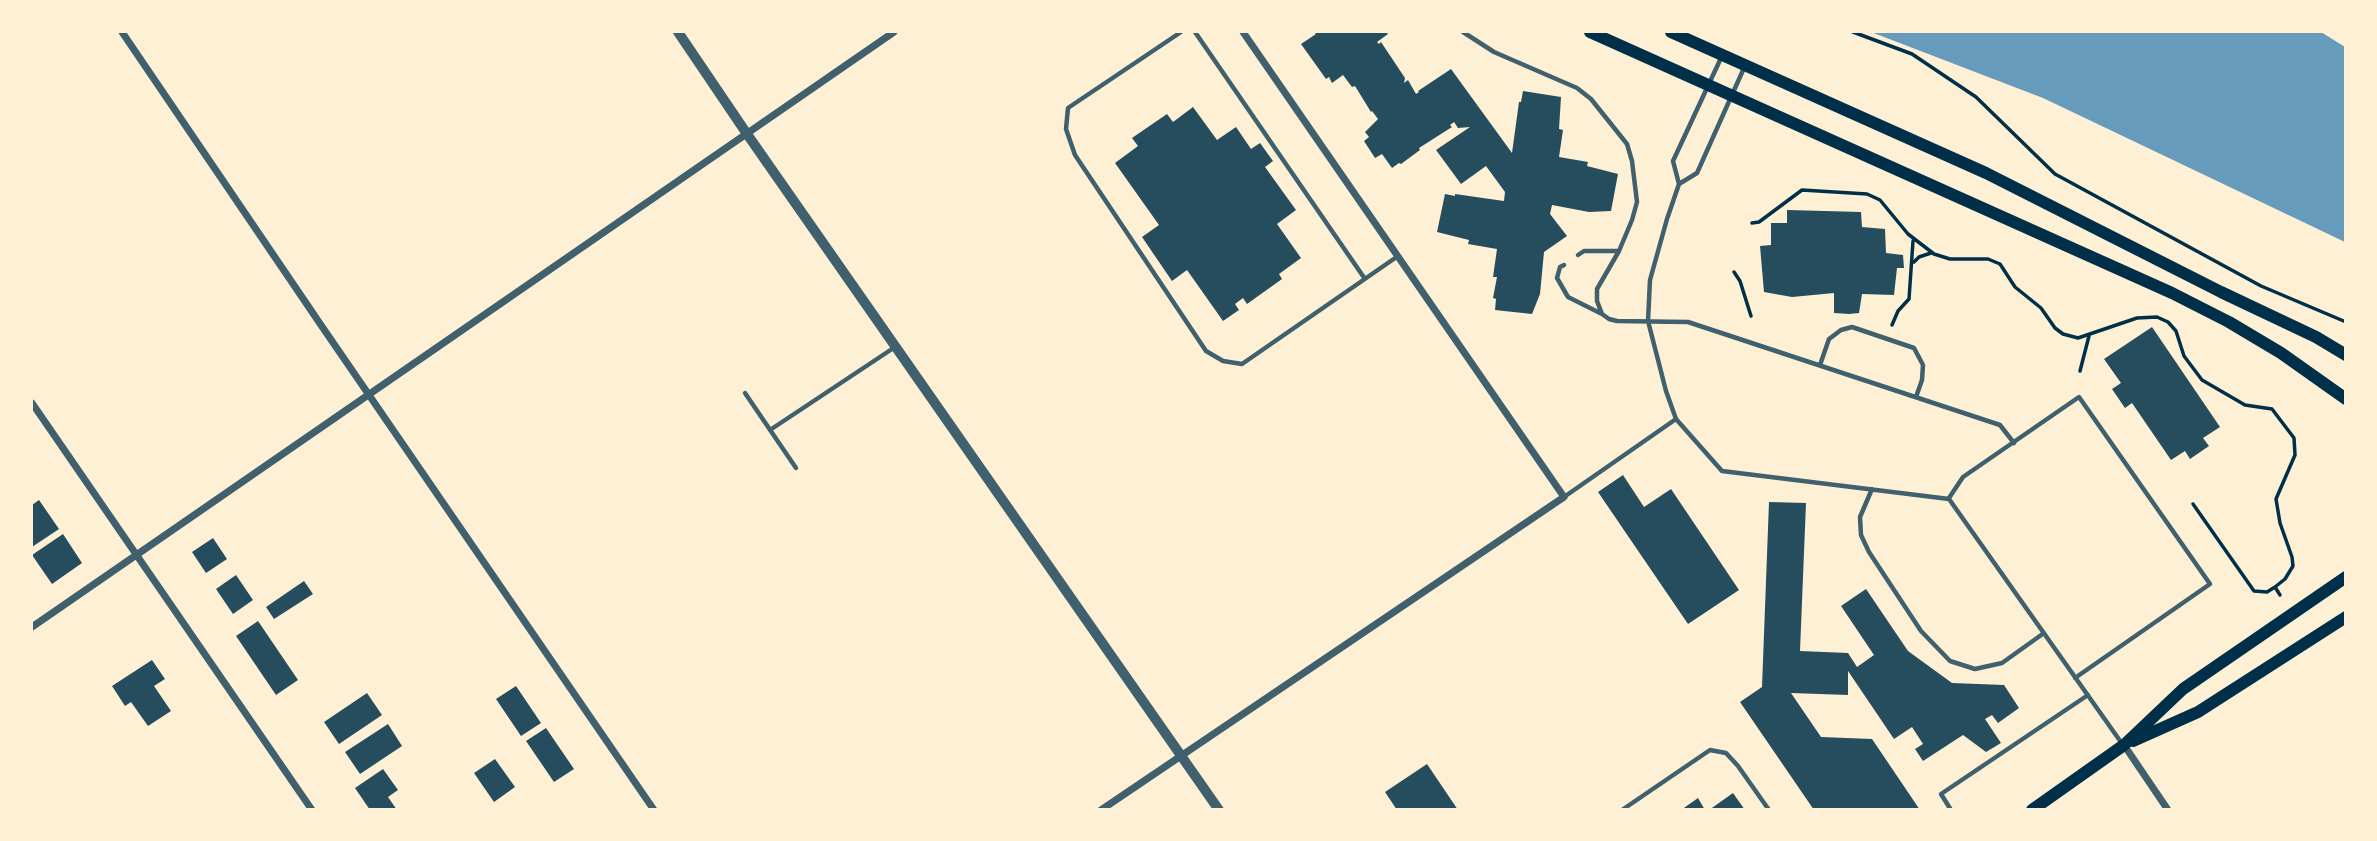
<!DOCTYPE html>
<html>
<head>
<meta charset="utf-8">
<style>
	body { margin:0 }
	#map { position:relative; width:2377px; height:841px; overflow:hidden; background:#fdf0d5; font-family:Spectral,serif }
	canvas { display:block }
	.frame { position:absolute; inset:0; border:33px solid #fdf0d5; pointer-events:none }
</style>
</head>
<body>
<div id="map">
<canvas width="2377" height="841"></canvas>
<div class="frame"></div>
</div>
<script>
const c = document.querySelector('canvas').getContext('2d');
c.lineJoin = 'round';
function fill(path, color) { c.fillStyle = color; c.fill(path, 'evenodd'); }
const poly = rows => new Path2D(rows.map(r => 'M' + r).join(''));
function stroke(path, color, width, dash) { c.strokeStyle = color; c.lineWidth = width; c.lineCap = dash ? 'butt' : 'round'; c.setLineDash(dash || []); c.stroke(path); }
fill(poly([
	[1871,32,2321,32,2345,47,2345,242,2043,98]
]), '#669bbc');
fill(poly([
	[1314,32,1386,32,1388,34,1377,42,1379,44,1381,42,1405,78,1404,83,1408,80,1416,94,1419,92,1418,91,1451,69,1512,153,1519,102,1521,102,1523,91,1561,97,1559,129,1563,130,1559,157,1588,162,1587,166,1618,174,1611,211,1589,212,1552,205,1550,214,1567,236,1544,252,1540,294,1532,314,1495,310,1496,299,1493,298,1497,277,1493,277,1497,249,1468,244,1469,240,1437,232,1445,194,1455,196,1455,194,1504,201,1505,192,1486,166,1461,184,1436,150,1470,127,1458,128,1454,122,1450,125,1452,127,1419,148,1420,150,1401,164,1399,163,1392,168,1382,154,1375,158,1364,141,1369,137,1365,132,1378,119,1372,111,1371,112,1355,86,1352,87,1343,75,1332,83,1329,77,1326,79,1301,44,1316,34],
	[1193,107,1217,140,1236,127,1251,149,1260,143,1273,161,1265,167,1296,210,1277,224,1301,258,1279,274,1282,279,1247,304,1243,298,1235,304,1239,310,1223,321,1187,270,1172,281,1142,237,1159,225,1115,163,1138,146,1132,138,1167,114,1173,122],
	[1787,210,1861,212,1862,227,1885,229,1886,253,1903,255,1904,268,1897,268,1894,295,1862,294,1859,313,1849,314,1834,313,1834,293,1792,297,1764,292,1760,246,1771,245,1771,223,1787,223],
	[2152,327,2220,427,2203,438,2209,446,2190,459,2185,451,2171,460,2132,403,2125,408,2112,389,2121,383,2104,359],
	[1623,475,1644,507,1671,489,1739,590,1688,624,1598,492],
	[39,500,59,529,32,547,32,505],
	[1769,502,1806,503,1800,651,1848,653,1857,667,1874,655,1841,606,1866,589,1908,651,1952,683,2004,685,2019,708,1998,723,1992,715,1985,719,2001,743,1986,752,1963,735,1923,761,1915,749,1923,744,1912,727,1894,739,1848,671,1848,695,1791,693,1821,737,1872,739,1920,810,1814,810,1740,702,1762,687],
	[63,534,82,563,52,584,32,555],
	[213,538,227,559,206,573,192,552],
	[236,575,253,600,233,614,216,589],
	[304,581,313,594,274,619,266,607],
	[258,621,298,680,276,695,236,636],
	[152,660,165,679,154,686,171,711,148,726,131,702,125,706,112,686],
	[516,686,541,723,521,736,496,699],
	[367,693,382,715,339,744,324,722],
	[388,724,402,746,360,774,345,752],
	[546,728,574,769,554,782,526,741],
	[495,759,515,787,494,802,474,773],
	[1427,764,1458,810,1397,810,1385,792],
	[383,769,398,790,388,797,397,810,370,810,355,788],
	[1733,793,1745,810,1709,810],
	[1698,798,1705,810,1681,810]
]), '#264d5e');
stroke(poly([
	[1853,32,1912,54,1976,97,2055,174,2261,286,2346,322],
	[1752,223,1759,222,1802,190,1867,194,1880,200,1908,234,1934,254,1950,259,1988,259,2000,264,2015,287,2041,308,2055,328,2063,334,2078,338,2137,318,2157,317,2168,322,2176,331,2184,356,2202,380,2245,405,2272,409,2294,438,2295,455,2276,499,2280,523,2292,557,2293,566,2285,579,2275,587],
	[1914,262,1919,257,1931,253],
	[1734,272,1740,281,1751,316],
	[1892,325,1898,311,1909,299,1913,241],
	[2080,371,2089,336],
	[2193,504,2254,591,2267,592,2275,587,2280,595]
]), '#003049', 3.5);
stroke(poly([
	[1181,32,1068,108,1066,129,1075,155,1206,351,1223,361,1242,364,1398,256],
	[1195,32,1365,279],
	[1463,32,1494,52,1577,88,1591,99,1627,144,1632,161,1637,202,1632,220,1619,251,1597,289,1597,301,1602,314,1609,319,1617,321,1688,322,2000,425,2014,443],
	[1679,184,1697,173,1744,68],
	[1578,255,1584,251,1618,251],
	[1564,265,1560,267,1557,278,1568,297,1602,314],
	[1820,365,1829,339,1841,330,1852,327,1914,348,1923,365,1922,380,1916,397],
	[745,393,796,468],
	[1676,419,1722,471,1949,499,2123,745],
	[770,430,895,347],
	[1872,489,1860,517,1861,535,1869,552,1921,631,1950,661,1975,669,2002,663,2044,633],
	[1564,497,1676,419,1666,391,1648,321,1650,280,1667,219,1679,184,1673,161,1721,58],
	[1949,498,1963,477,2079,397,2210,584,2075,678],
	[1622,810,1710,750,1726,753,1738,766,1769,810],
	[1951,810,1941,794,2088,695]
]), '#3f606c', 4.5);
stroke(poly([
	[122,32,323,328,654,810],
	[32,403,312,810],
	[32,627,894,32],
	[2124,745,2168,810],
	[1101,810,1564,497,1243,32]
]), '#3f606c', 7);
stroke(poly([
	[678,32,747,134,1219,810]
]), '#3f606c', 10);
stroke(poly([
	[1590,32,2172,293,2229,322,2281,353,2346,399],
	[1671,32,1986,173,2221,292,2316,337,2346,355],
	[2133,741,2198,712,2346,617],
	[2032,810,2124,745,2183,689,2346,577]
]), '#003049', 12);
</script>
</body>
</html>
